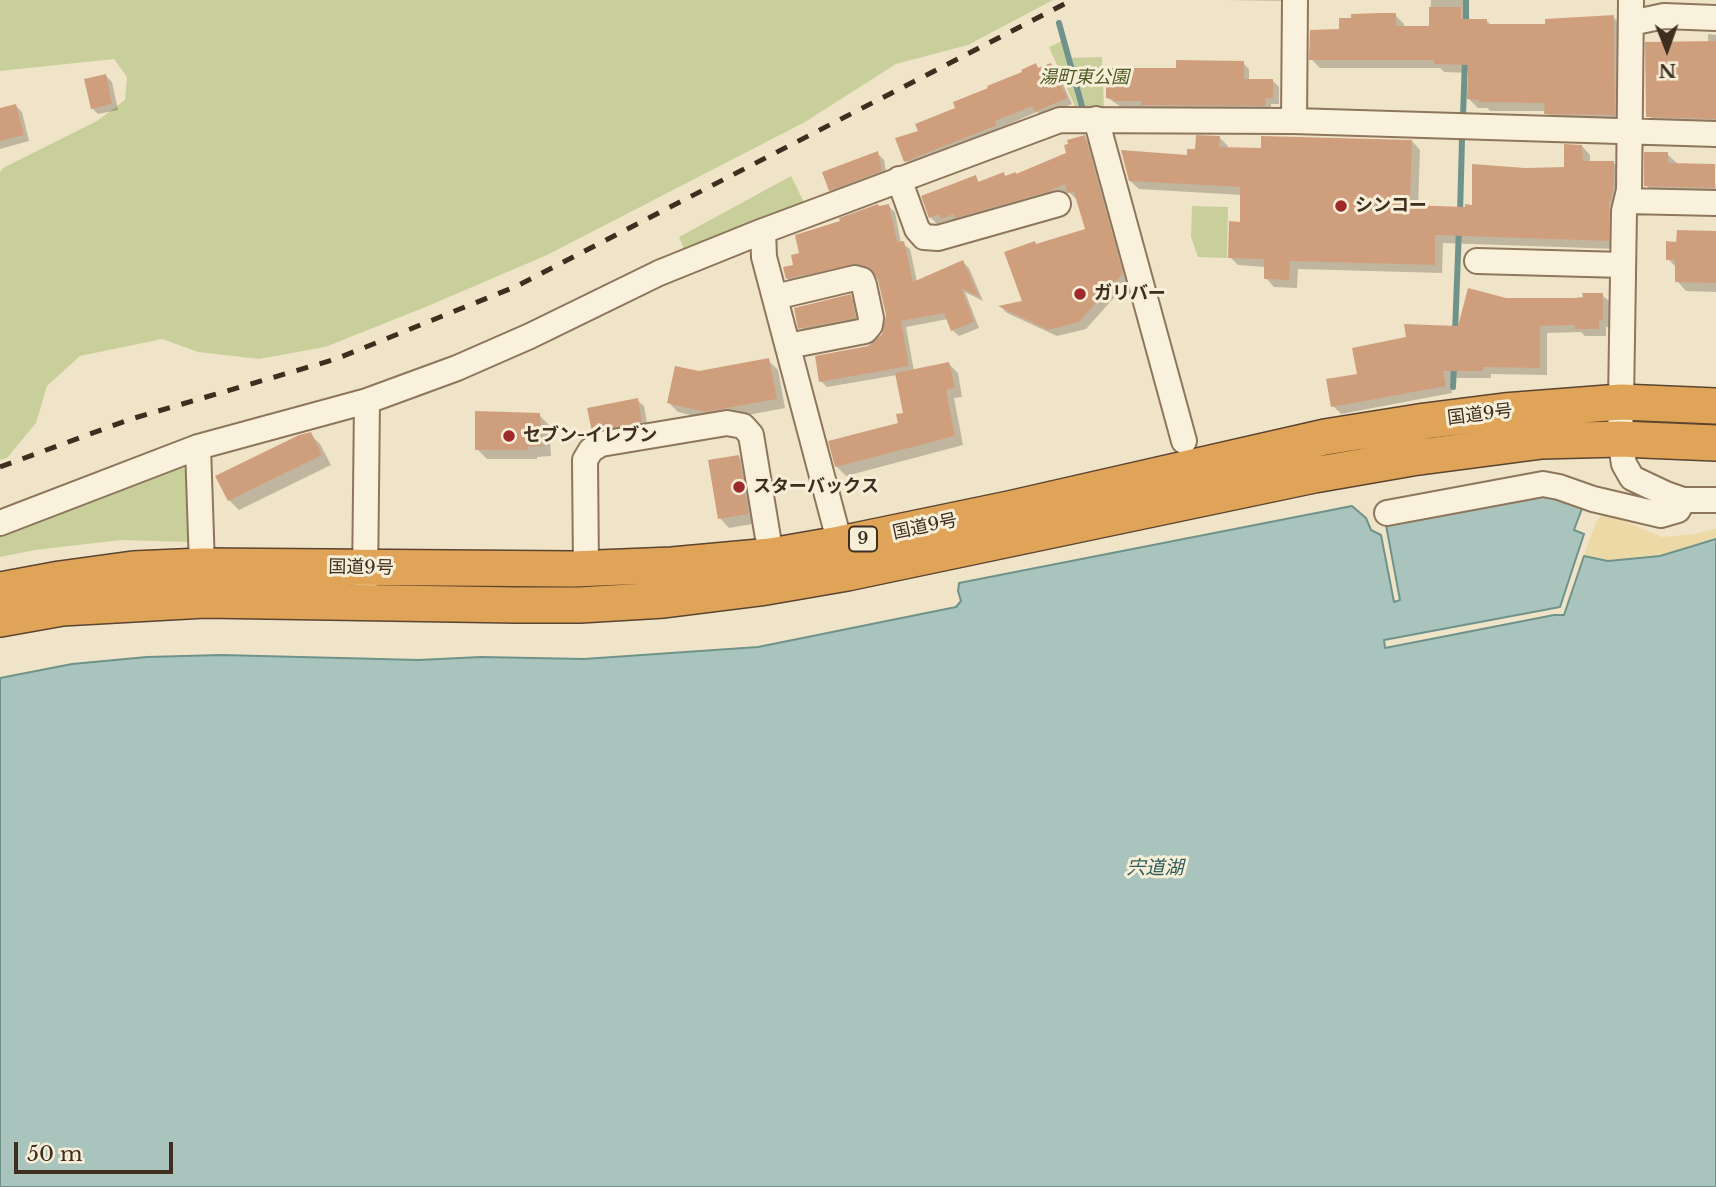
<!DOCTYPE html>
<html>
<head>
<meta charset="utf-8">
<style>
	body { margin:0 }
	#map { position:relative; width:1716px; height:1187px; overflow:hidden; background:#f0e4c8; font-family:"Libre Baskerville",serif }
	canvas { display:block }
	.north { position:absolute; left:1632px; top:14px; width:70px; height:70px; -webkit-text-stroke:5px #f7eed8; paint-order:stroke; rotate:179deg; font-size:19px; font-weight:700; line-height:28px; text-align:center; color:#3d2e20 }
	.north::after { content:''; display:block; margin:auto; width:24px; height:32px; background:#3d2e20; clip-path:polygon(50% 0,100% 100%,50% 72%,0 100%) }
	.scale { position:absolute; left:14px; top:1142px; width:159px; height:32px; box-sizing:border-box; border:4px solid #3d2e20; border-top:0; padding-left:9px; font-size:21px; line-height:24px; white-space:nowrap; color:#3d2e20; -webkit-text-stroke:5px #f7eed8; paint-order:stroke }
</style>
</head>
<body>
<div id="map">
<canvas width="1716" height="1187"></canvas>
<div class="north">N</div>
<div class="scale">50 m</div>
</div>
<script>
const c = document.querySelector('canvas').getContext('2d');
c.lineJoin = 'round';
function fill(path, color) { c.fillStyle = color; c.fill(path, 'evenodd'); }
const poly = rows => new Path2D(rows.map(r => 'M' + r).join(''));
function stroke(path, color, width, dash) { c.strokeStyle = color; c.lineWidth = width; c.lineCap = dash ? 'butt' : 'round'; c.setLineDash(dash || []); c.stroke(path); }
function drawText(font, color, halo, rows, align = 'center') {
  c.font = font + ' "Libre Baskerville","Noto Sans JP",serif'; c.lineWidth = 6; c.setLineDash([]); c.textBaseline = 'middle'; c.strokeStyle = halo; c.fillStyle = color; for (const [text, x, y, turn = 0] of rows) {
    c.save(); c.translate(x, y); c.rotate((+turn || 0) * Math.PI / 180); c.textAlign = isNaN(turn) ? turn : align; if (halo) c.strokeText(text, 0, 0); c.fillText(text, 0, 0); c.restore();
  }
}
fill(poly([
	[0,0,1053,0,968,45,896,64,805,122,547,255,428,306,325,347,259,359,198,352,162,339,80,356,47,386,36,423,7,458,0,460,0,172,3,168,97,121,125,100,127,77,114,59,0,71],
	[1062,41,1067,58,1102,57,1104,109,1076,109,1049,47],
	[791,176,807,208,685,252,679,237],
	[1192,206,1228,207,1227,258,1198,257,1191,237],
	[177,463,187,471,190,542,121,540,35,550,0,557,0,533]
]), '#c9cf9b');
fill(poly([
	[1609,515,1662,537,1695,534,1716,529,1716,538,1660,555,1609,560,1584,555,1596,522,1601,516]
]), '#ecd9a5');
const water = poly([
	[1546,494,1583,506,1574,530,1584,534,1560,607,1384,640,1385,648,1554,615,1564,615,1584,556,1608,561,1660,556,1716,539,1716,1187,0,1187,0,678,72,664,147,657,221,655,419,660,481,657,584,659,758,647,956,607,961,601,958,591,959,583,1352,506,1366,518,1371,530,1381,535,1394,602,1400,600,1386,525,1546,494]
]);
fill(water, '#a9c4bc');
stroke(water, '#6f938a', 2);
fill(poly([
	[1226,0,1289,0,1288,1],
	[1431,0,1469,0,1469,20,1486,20,1491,25,1547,25,1613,17,1622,26,1623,123,1555,122,1546,111,1490,111,1487,108,1478,108,1469,99,1470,73,1444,72,1440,68,1320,68,1311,59,1341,31,1395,15,1404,24,1404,27,1430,28],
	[1708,34,1716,35,1716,125,1654,121,1648,114,1708,43],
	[1243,63,1249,69,1249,80,1272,80,1279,87,1279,104,1271,104,1271,112,1149,111,1145,107,1121,107,1108,98,1178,70],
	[1035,65,1040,70,1051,65,1057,71,1072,104,1043,117,1037,112,1000,128,1002,131,912,168,906,161,897,139,920,132],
	[106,76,112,82,118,110,98,114,92,108],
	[16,106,22,112,29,141,0,149,0,110],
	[1219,137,1228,146,1227,149,1263,150,1412,141,1420,150,1418,207,1467,209,1474,206,1525,170,1566,169,1582,146,1590,155,1590,163,1614,163,1622,172,1617,249,1443,243,1442,273,1298,269,1297,288,1274,287,1266,278,1266,267,1238,265,1230,257,1242,223,1242,195,1139,189,1130,181,1188,157],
	[1085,138,1092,145,1129,281,1086,329,1057,336,1007,313,1001,307,1024,302,1037,246,1087,230,1076,199,1069,192,1054,198,949,225,946,221,937,224,930,217,975,177,980,183,1003,174,1007,178,1017,176,1068,154],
	[877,153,884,160,887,177,836,196,830,190],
	[1667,154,1679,165,1714,166,1716,198,1657,196,1646,185],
	[888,206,895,212,901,243,910,249,917,282,962,262,969,268,983,301,965,292,979,328,959,336,952,330,948,319,906,327,914,371,949,364,958,373,962,397,954,398,963,445,846,476,837,467,830,443,900,424,905,414,897,375,827,387,821,381,883,335,887,315,877,274,860,269,794,285,787,278,795,266,880,208],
	[1716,233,1716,292,1686,291,1677,281,1677,268,1668,259,1678,243],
	[1602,295,1610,302,1610,327,1606,327,1606,336,1585,336,1581,332,1547,333,1547,375,1491,374,1491,378,1450,378,1452,393,1341,414,1333,406,1359,375,1459,328,1506,300,1575,300],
	[850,296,856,303,861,324,806,333,800,326],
	[768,360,778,370,785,408,716,421,678,412,669,403,699,373],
	[637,400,644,406,648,428,600,437,594,431],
	[539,415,549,425,551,456,537,457,537,459,487,459,477,449],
	[310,434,320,444,331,465,239,510,229,500],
	[739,457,748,467,758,523,729,528,720,518]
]), '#0003');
stroke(poly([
	[1059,23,1083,110],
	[1466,26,1466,0],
	[1463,117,1465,58],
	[1460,214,1462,139],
	[1455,333,1459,228],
	[1453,387,1454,364]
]), '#6f938a', 6);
fill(poly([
	[1429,7,1461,7,1461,19,1487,19,1487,24,1545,24,1545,19,1614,15,1615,115,1544,114,1545,103,1479,102,1480,100,1467,99,1468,65,1434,64,1434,60,1309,60,1310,30,1339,29,1339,18,1351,18,1351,14,1380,13,1396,13,1396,26,1429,26],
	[1716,41,1716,119,1646,117,1645,42],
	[1176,60,1244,61,1244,79,1273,79,1273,98,1265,98,1265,106,1141,105,1141,101,1113,101,1113,99,1106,98,1106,68,1176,68],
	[1036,63,1038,68,1051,63,1067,98,1035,112,1032,106,995,121,997,125,904,162,895,138,918,131,915,124,955,108,953,102,988,88,987,86,1022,72,1021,70],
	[106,74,112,104,91,109,84,79],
	[16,104,24,135,0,141,0,108],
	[1085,135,1123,273,1079,322,1048,330,998,306,1022,301,1004,252,1035,241,1036,244,1085,229,1074,192,1067,193,1065,184,1047,192,955,218,954,214,941,219,939,214,929,218,921,196,976,175,978,182,1004,172,1005,176,1016,172,1016,174,1066,153,1064,145,1068,144,1067,140],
	[1196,135,1220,136,1219,147,1261,148,1261,136,1412,140,1410,205,1465,207,1465,204,1472,205,1472,164,1525,168,1564,167,1564,144,1582,145,1583,161,1614,161,1614,184,1611,201,1609,201,1609,241,1435,235,1435,265,1290,261,1289,280,1264,279,1264,259,1228,258,1229,221,1240,222,1240,187,1129,181,1121,150,1187,155,1187,149,1195,149],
	[878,151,882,171,829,191,822,172],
	[1644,152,1668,152,1668,163,1715,164,1715,188,1644,186],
	[878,204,879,206,889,204,897,242,904,241,913,282,963,260,979,297,961,288,974,322,951,331,944,313,901,321,909,366,819,382,815,356,868,346,882,334,886,315,878,280,871,269,858,264,786,279,783,267,793,265,791,255,799,253,795,235,840,221,839,218],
	[1677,230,1716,231,1716,283,1675,282,1675,260,1666,260,1666,241,1676,242],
	[1468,288,1506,298,1575,298,1583,297,1582,293,1603,293,1603,320,1599,320,1599,329,1575,329,1575,325,1540,326,1540,368,1483,367,1483,371,1443,371,1446,386,1331,407,1326,379,1357,374,1352,348,1406,337,1404,324,1458,326],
	[851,294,856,318,798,329,794,308],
	[769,358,777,399,705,412,667,403,675,366,699,371],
	[949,362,955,388,946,390,955,436,835,467,828,441,898,423,896,414,903,413,895,373],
	[638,398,642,422,592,432,587,408],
	[475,411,540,413,542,446,528,447,528,450,475,450],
	[311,432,322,455,228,501,215,476,299,435],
	[739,455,749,514,718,519,708,460]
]), '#cf9f7d');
const minor = poly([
	[1631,0,1629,190,1624,211,1621,402,1620,439,1624,464,1632,478,1666,494,1683,500,1716,500],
	[1631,23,1664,16,1716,18],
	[1096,119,1184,441],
	[1294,121,1295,0],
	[899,179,917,229,924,237,938,238,1058,204],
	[1627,201,1716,203],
	[1477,261,1623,265],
	[775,297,855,278,862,280,864,285,871,318,870,325,865,331,788,346],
	[367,401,457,368,530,336,659,273,763,231],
	[198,447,202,566],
	[1387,513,1543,484,1559,487,1593,499,1661,515,1678,510,1683,500],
	[0,523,198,447,367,401,365,582],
	[840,544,764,257,763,231,1060,120,1294,121,1716,134],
	[586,568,585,460,591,450,601,444,727,423,743,426,751,435,771,556]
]);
const highway = poly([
	[0,590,60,579,133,569,202,566,573,569,672,565,771,556,840,544,1009,509,1325,437,1425,421,1504,411,1621,402,1716,406],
	[0,619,62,608,205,600,516,605,580,605,664,600,760,588,847,573,1314,475,1412,458,1542,441,1620,439,1716,443]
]);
stroke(minor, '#8d765c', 28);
stroke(highway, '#5b4430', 38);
stroke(minor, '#faf1dc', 24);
stroke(highway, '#e0a458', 35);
stroke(poly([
	[0,467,131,419,336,359,517,286,1072,0]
]), '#3d2e20', 5, [12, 12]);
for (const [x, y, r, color] of [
	[1341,206,7,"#9e2a2b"],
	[1080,294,7,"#9e2a2b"],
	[509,436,7,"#9e2a2b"],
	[739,487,7,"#9e2a2b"]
]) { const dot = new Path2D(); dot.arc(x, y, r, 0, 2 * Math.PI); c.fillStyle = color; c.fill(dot); stroke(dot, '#f7eed8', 2.5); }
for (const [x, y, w] of [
	[863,539,28]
]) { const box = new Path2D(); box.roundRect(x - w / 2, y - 12.5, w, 25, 5); c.fillStyle = '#f7eed8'; c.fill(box); stroke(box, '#3d2e20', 2); }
drawText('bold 16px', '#3d2e20', null, [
	["9",863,539]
]);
drawText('italic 18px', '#4d5a26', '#f7eed8', [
	["湯町東公園",1084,78]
]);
drawText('bold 18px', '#3d2e20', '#f7eed8', [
	["シンコー",1355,206],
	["ガリバー",1094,294],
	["セブン-イレブン",523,436],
	["スターバックス",753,487]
], 'left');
drawText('18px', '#3d2e20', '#f7eed8', [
	["国道9号",1480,415,-7],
	["国道9号",925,527,-12],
	["国道9号",361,568,1]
]);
drawText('italic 19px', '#2f5d5a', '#f7eed8', [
	["宍道湖",1155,869]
]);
</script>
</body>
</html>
